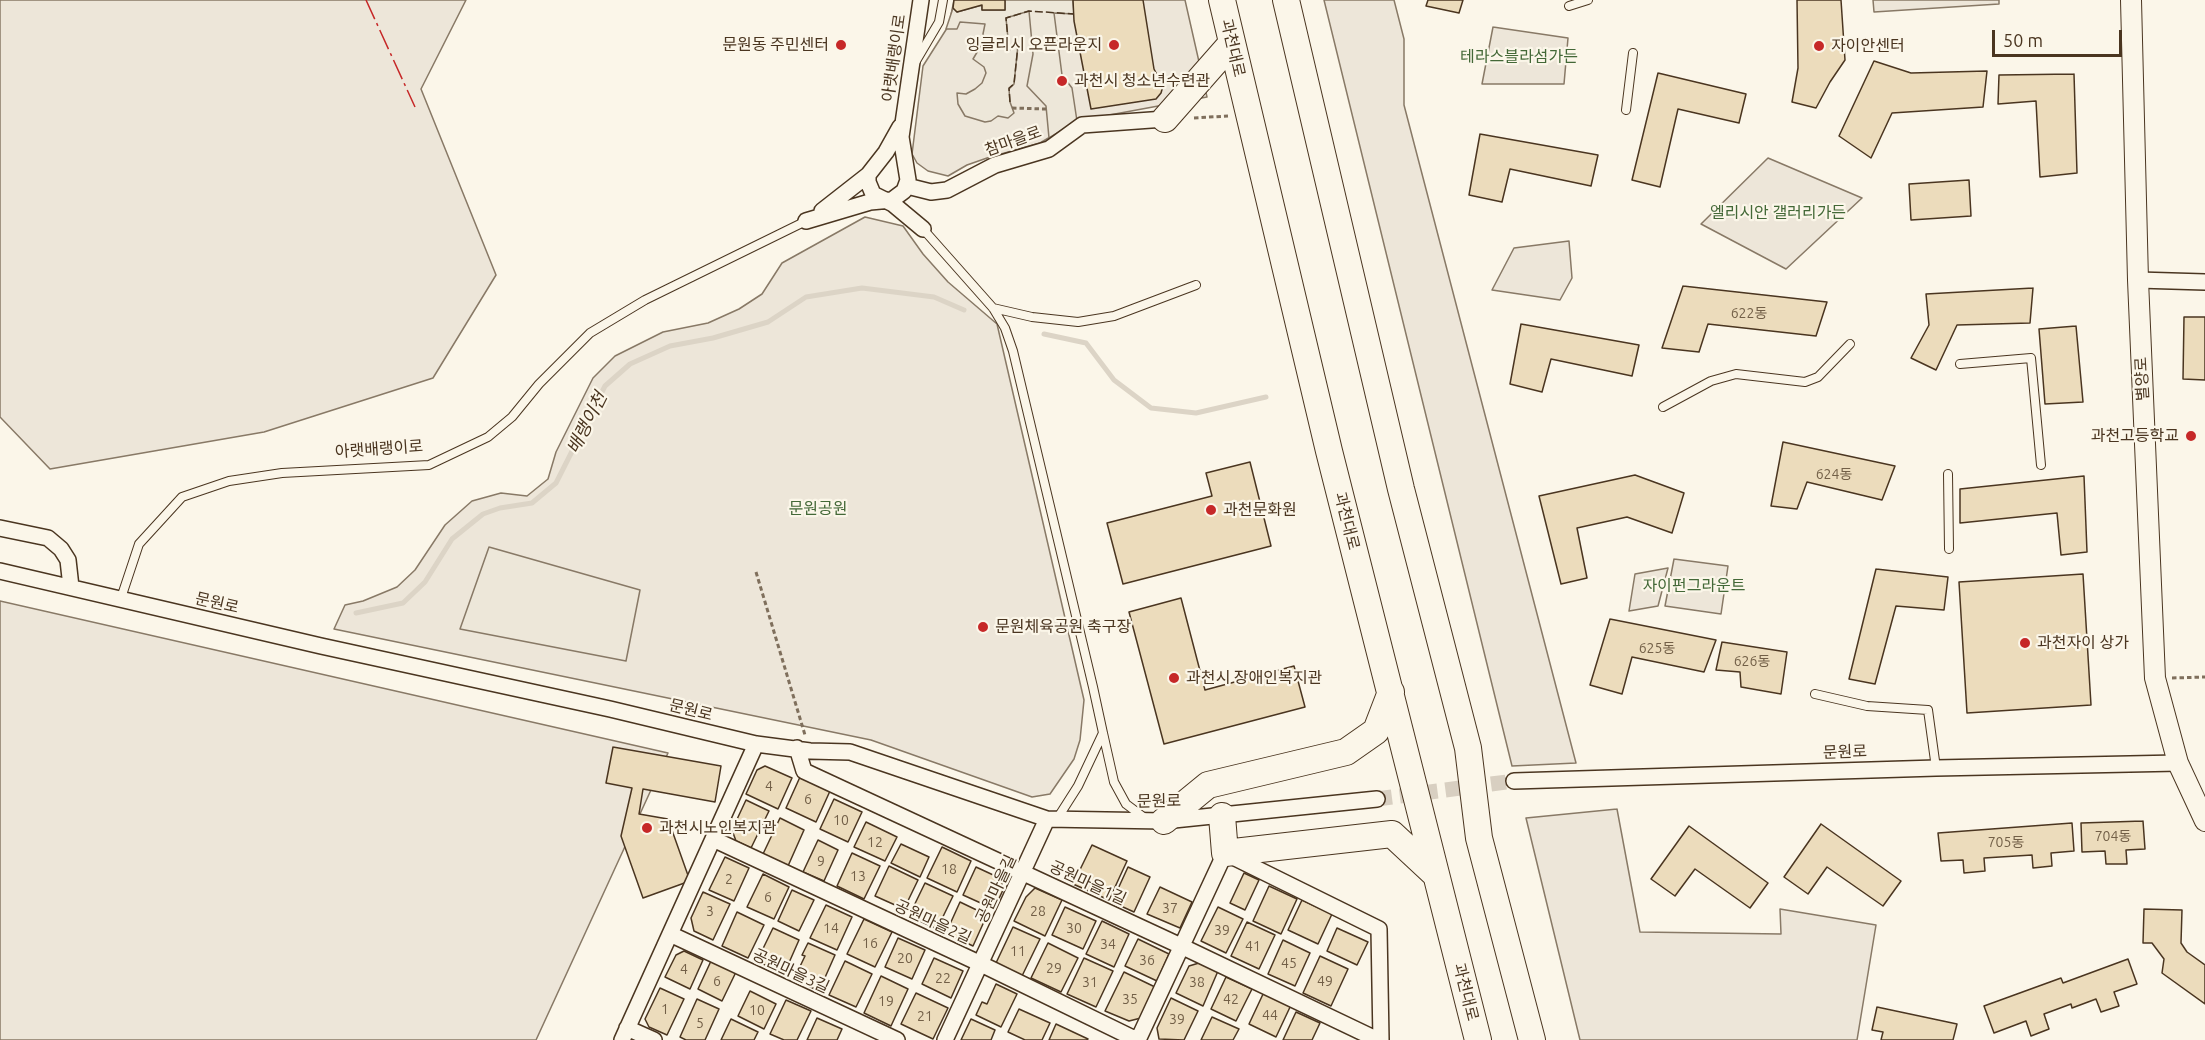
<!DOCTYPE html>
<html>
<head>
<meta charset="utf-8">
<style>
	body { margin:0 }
	#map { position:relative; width:2205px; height:1040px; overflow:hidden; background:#fbf6e9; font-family:Ubuntu,sans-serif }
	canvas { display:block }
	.scale { position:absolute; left:1992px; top:30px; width:130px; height:27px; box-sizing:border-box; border:3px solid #4a3520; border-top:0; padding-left:8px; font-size:18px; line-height:21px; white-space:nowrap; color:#4a3520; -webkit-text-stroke:4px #fbf6e9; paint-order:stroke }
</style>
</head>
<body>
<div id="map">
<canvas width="2205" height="1040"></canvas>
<div class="scale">50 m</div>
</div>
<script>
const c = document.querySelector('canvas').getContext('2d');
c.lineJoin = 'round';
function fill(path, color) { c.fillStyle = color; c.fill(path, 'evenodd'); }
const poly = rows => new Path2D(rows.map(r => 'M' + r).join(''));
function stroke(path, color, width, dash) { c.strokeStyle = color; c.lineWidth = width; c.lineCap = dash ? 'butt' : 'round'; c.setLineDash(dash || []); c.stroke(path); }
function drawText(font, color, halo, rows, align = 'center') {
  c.font = font + ' Ubuntu,"Noto Sans KR",sans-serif'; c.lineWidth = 4.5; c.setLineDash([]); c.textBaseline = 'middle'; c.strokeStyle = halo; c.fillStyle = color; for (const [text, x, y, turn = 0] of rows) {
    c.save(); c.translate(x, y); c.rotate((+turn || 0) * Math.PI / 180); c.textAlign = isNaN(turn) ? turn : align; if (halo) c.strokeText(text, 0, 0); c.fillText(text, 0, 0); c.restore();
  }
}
const green = poly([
	[0,0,466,0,421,89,496,275,433,378,264,432,50,469,0,417,0,0],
	[954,0,1185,0,1207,97,1077,121,1040,143,987,158,967,165,948,176,928,171,917,163,912,154,923,66,949,25,954,0],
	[1324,0,1394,0,1404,39,1404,105,1576,763,1512,766,1324,0],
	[1873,0,1999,0,1999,4,1874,12,1873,0],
	[1493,27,1568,38,1564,84,1482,84,1493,27],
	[1768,158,1862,198,1786,269,1701,224,1768,158],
	[865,217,903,226,923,254,948,282,997,324,1084,700,1080,740,1074,759,1050,794,1032,797,871,740,334,629,345,605,363,601,397,587,415,570,445,525,472,501,501,493,527,496,548,479,556,452,593,378,615,356,663,332,708,323,739,309,762,294,782,263,865,217],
	[1569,241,1572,278,1560,300,1492,290,1514,248,1569,241],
	[1674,559,1728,566,1721,614,1665,606,1674,559],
	[1668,568,1658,606,1629,611,1635,574,1668,568],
	[0,601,668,753,536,1040,0,1040,0,601],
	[1617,809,1640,932,1781,934,1780,909,1876,925,1857,1040,1580,1040,1526,818,1617,809]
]);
fill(green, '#ede6d9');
stroke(green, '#887966', 1.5);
const parking = poly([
	[1005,0,1073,0,1074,14,1054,13,1062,75,1072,88,1077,121,1049,138,1046,106,1027,86,1033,54,1029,11,1006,18,1009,49,1018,45,1014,84,1009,89,1010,102,1014,113,1008,118,998,116,991,121,985,122,965,116,958,104,957,93,966,94,975,89,982,83,986,73,984,67,973,59,985,39,983,34,985,24,960,22,957,29,946,29,953,8,957,12,982,5,982,10,1005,10,1005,0],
	[489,547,640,590,626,661,460,629,489,547]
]);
fill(parking, '#ede7d9');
stroke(parking, '#887966', 1.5);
stroke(poly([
	[1044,334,1086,343,1114,380,1151,408,1196,413,1266,397],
	[356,613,403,603,425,582,452,539,483,514,500,508,532,503,556,483,605,386,630,364,670,346,713,338,768,322,806,297,862,288,934,297,964,310]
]), '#dcd4c6', 5);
const building = poly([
	[954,0,1005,0,1005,10,982,10,982,5,957,12,953,8,954,0],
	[1073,0,1143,0,1154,69,1163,86,1161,93,1156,99,1091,109,1074,21,1073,0],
	[1428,0,1463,0,1459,13,1426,6,1428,0],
	[1797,0,1841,0,1845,60,1830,82,1816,108,1792,102,1798,68,1797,0],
	[1874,61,1911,73,1987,71,1983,107,1892,113,1871,158,1839,136,1874,61],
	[1658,73,1746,94,1739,123,1678,109,1660,187,1632,180,1658,73],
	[2074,74,2077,173,2040,177,2036,101,1998,104,1999,75,2074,74],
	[1480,134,1598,155,1591,186,1510,169,1502,202,1469,195,1480,134],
	[1969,180,1971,216,1911,220,1909,184,1969,180],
	[1683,286,1827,302,1816,336,1708,324,1699,352,1662,348,1683,286],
	[2033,288,2030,323,1957,325,1936,370,1911,358,1929,325,1926,294,2033,288],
	[2184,317,2205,317,2205,380,2183,379,2184,317],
	[1521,324,1639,345,1632,376,1551,359,1542,392,1510,384,1521,324],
	[2076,326,2083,402,2045,404,2039,329,2076,326],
	[1783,442,1895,466,1882,500,1807,482,1797,509,1771,506,1783,442],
	[1250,462,1271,546,1123,584,1107,523,1212,496,1206,473,1250,462],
	[1635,475,1684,493,1672,533,1627,517,1577,528,1587,578,1561,584,1539,496,1635,475],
	[2084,476,2087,552,2061,555,2057,513,1960,523,1960,489,2084,476],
	[1876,569,1948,577,1944,610,1896,606,1875,684,1849,679,1876,569],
	[2083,574,2091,705,1967,713,1959,582,2083,574],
	[1181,598,1205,690,1294,666,1305,707,1164,744,1129,612,1181,598],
	[1610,619,1716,640,1704,672,1632,657,1622,694,1590,685,1610,619],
	[1722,642,1787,652,1781,694,1741,687,1740,672,1716,670,1722,642],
	[613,747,721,766,715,802,643,789,639,814,668,819,690,881,643,898,621,836,632,788,606,783,613,747],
	[765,766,792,778,778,809,746,794,757,770,765,766],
	[800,777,830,791,816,822,786,808,800,777],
	[834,799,862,812,848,842,820,829,834,799],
	[746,800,769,811,751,848,736,841,732,830,746,800],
	[780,818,804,830,788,866,763,854,780,818],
	[2143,821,2145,849,2126,850,2127,864,2106,864,2105,851,2082,852,2081,823,2143,821],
	[866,822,897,837,885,861,854,847,866,822],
	[2072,823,2074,851,2051,853,2052,866,2033,868,2032,855,1984,858,1985,871,1964,873,1963,860,1941,861,1938,833,2072,823],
	[1821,824,1901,881,1883,906,1827,867,1808,894,1784,877,1821,824],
	[1689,826,1768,883,1750,908,1695,869,1675,896,1651,879,1689,826],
	[818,840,838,850,824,881,803,872,818,840],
	[901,844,929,857,920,877,891,863,901,844],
	[1092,845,1127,861,1109,900,1073,884,1092,845],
	[942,847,971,861,957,892,927,878,942,847],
	[852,853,880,866,864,899,837,886,852,853],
	[725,857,749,868,734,901,709,890,725,857],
	[889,866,918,880,904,909,875,896,889,866],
	[976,867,1004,880,1001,886,1004,888,994,909,963,895,976,867],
	[1128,867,1150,877,1134,912,1112,902,1128,867],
	[1244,873,1259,880,1245,910,1230,903,1244,873],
	[763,874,789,887,774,919,747,907,763,874],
	[925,883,953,896,937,929,909,916,925,883],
	[1269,886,1297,899,1281,934,1253,921,1269,886],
	[1160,887,1192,902,1180,928,1147,914,1160,887],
	[1035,888,1062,900,1045,936,1014,921,1026,897,1035,888],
	[792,890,814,900,799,931,778,921,792,890],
	[703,892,730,904,713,940,694,931,691,918,703,892],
	[1302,900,1332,914,1318,944,1288,930,1302,900],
	[960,902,987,915,973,946,946,933,960,902],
	[826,905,852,917,837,950,810,938,826,905],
	[1065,907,1096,921,1083,949,1052,935,1065,907],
	[1218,907,1243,919,1226,953,1201,941,1218,907],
	[2144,909,2182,910,2181,943,2187,952,2205,965,2205,1004,2162,973,2164,959,2152,943,2143,943,2144,909],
	[737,912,764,925,748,958,722,946,737,912],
	[864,919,892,932,875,967,847,954,864,919],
	[1102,921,1129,934,1114,967,1086,954,1102,921],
	[1247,922,1275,935,1259,969,1231,956,1247,922],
	[1013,927,1040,939,1022,976,996,963,1013,927],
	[773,928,799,940,784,974,757,961,773,928],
	[1337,928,1368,942,1357,965,1327,951,1337,928],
	[898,938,925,950,912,979,885,967,898,938],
	[1138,939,1169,954,1157,981,1125,966,1138,939],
	[1283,940,1310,953,1295,986,1268,974,1283,940],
	[808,943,835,955,819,991,794,979,805,956,802,955,808,943],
	[1048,943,1078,958,1061,992,1031,978,1048,943],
	[684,951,703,960,690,989,665,977,676,955,684,951],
	[1320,956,1348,969,1331,1006,1303,993,1320,956],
	[934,958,963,971,951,998,922,984,934,958],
	[1084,958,1113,971,1096,1007,1067,994,1084,958],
	[2128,959,2137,984,2114,992,2119,1006,2101,1012,2096,999,2072,1008,2071,1004,2044,1014,2049,1029,2031,1036,2026,1021,1994,1033,1984,1006,2061,978,2063,983,2128,959],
	[711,961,736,972,722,1001,698,989,711,961],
	[845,961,872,974,856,1007,829,995,845,961],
	[1199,963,1218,971,1203,1006,1176,993,1189,966,1199,963],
	[1124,972,1155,987,1141,1018,1129,1021,1105,1011,1124,972],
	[881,976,908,989,891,1026,864,1013,881,976],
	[1226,977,1252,989,1236,1021,1211,1009,1226,977],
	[996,984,1017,994,1001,1027,976,1015,982,1002,987,1004,996,984],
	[660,988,684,999,667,1035,649,1027,645,1019,660,988],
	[750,991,776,1004,764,1029,738,1016,750,991],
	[1264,992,1291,1005,1276,1037,1249,1024,1264,992],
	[916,993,948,1008,933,1039,901,1024,916,993],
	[1171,998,1198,1011,1184,1040,1159,1039,1157,1028,1171,998],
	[697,999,719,1009,705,1040,686,1040,680,1037,697,999],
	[786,1000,811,1011,797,1040,784,1040,770,1034,786,1000],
	[1877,1007,1957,1024,1953,1040,1881,1040,1883,1032,1872,1030,1877,1007],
	[1019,1009,1050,1023,1042,1040,1025,1040,1008,1032,1019,1009],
	[1296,1012,1320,1023,1312,1040,1283,1040,1296,1012],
	[1212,1017,1239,1029,1233,1040,1201,1040,1212,1017],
	[817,1018,842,1029,837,1040,807,1040,817,1018],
	[731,1019,758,1032,754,1040,721,1040,731,1019],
	[971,1019,995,1030,991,1040,961,1040,971,1019],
	[1056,1024,1088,1039,1087,1040,1049,1040,1056,1024]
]);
fill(building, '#ecdcbc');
stroke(building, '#4a3520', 1.5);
stroke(poly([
	[1377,799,1514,781]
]), '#d8cfc1', 15, [15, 8]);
const service = poly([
	[1569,6,1588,0],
	[916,61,939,22,943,0],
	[1626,110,1633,53],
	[923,229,993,308,1005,328,1013,351,1093,687,1103,733,1078,786,1057,819],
	[993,308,1032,317,1078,322,1114,316,1196,285],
	[1960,364,2031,358,2041,465],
	[1663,407,1711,381,1736,374,1805,382,1818,377,1850,344],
	[1948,474,1949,549],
	[121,598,139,544,182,497,229,481,282,473,429,465,488,437,512,417,539,384,590,333,645,300,806,221],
	[1815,694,1867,706,1928,710,1936,768],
	[1103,733,1114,782,1126,804,1146,819]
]);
const minor = poly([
	[868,175,868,182,873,194,893,204,923,229],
	[907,186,931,192,947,190,995,165,1049,149,1082,125,1165,119],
	[822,211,868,175,886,152,900,127],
	[806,221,870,202,892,200,904,191,908,180,901,137,921,0],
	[2138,280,2205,282],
	[0,528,48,538,61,549,68,560,71,587],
	[0,571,321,646,610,709,756,744,810,751,850,752,1047,819,1164,821,1377,799],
	[797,748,804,771,1183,947,1378,1040],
	[1514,781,1936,768,2178,763],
	[713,839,981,964,1137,1040],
	[670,934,897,1040],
	[627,1028,654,1040],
	[622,1040,756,744],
	[945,1040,1047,819],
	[1138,1040,1225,853,1379,929,1381,1040]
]);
const tertiary = poly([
	[2131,0,2138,280,2155,678,2178,763,2205,821]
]);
const trunk = poly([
	[1222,0,1329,451,1478,1040],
	[1286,0,1401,489,1468,748,1479,838,1532,1040],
	[1165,119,1231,44],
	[1222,816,1225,853,1392,834,1436,875],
	[1164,821,1208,785,1346,752,1376,731,1391,692]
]);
stroke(service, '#4a3520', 10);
stroke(minor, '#4a3520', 18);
stroke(tertiary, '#4a3520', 22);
stroke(trunk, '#4a3520', 28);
stroke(poly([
	[1012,108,1046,109],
	[1194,118,1228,116],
	[756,572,805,735],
	[2172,678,2205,677]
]), '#7f6f5c', 3, [4.5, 3]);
stroke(service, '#fbf6e9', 8);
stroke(minor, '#fbf6e9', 15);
stroke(tertiary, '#fbf6e9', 20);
stroke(trunk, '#fbf6e9', 26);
stroke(poly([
	[1010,102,1009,88,1014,84,1018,45,1009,50,1006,18,1029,11,1074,14]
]), '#4a3520', 1.5, [8, 3]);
stroke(poly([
	[366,0,415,107]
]), '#c62828', 1.5, [21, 4.5, 3, 4.5]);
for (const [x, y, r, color] of [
	[841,45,6,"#c62828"],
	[1114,45,6,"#c62828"],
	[1819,46,6,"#c62828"],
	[1062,81,6,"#c62828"],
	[2191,436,6,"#c62828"],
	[1211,510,6,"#c62828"],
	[983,627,6,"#c62828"],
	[2025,643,6,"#c62828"],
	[1174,678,6,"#c62828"],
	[647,828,6,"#c62828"]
]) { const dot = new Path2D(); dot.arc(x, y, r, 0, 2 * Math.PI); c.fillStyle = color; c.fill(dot); stroke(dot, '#fbf6e9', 2); }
drawText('14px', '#725f47', null, [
	["622동",1749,313],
	["624동",1834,474],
	["625동",1657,648],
	["626동",1752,661],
	["4",769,786],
	["6",808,799],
	["10",841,820],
	["704동",2113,836],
	["12",875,842],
	["705동",2006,842],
	["9",821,861],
	["18",949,869],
	["13",858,876],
	["2",729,879],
	["6",768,897],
	["37",1170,908],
	["3",710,911],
	["28",1038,911],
	["14",831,928],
	["30",1074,928],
	["39",1222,930],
	["16",870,943],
	["34",1108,944],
	["41",1253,946],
	["11",1018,951],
	["20",905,958],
	["36",1147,960],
	["45",1289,963],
	["29",1054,968],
	["4",684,969],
	["22",943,978],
	["6",717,981],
	["49",1325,981],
	["31",1090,982],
	["38",1197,982],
	["35",1130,999],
	["42",1231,999],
	["19",886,1001],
	["1",665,1009],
	["10",757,1010],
	["44",1270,1015],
	["21",925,1016],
	["39",1177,1019],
	["5",700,1023]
]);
drawText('16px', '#4a3520', '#fbf6e9', [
	["문원동 주민센터",829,45,"right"],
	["잉글리시 오픈라운지",1102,45,"right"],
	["자이안센터",1831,46],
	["과천시 청소년수련관",1074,81],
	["과천고등학교",2179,436,"right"],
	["과천문화원",1223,510],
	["문원체육공원 축구장",995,627],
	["과천자이 상가",2037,643],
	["과천시 장애인복지관",1186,678],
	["과천시노인복지관",659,828]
], 'left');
drawText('16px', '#4a3520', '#fbf6e9', [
	["과천대로",1233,48,77],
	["아랫배랭이로",894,58,-82],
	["참마을로",1013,141,-20],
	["별양로",2142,379,-93],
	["아랫배랭이로",379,449,-4],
	["과천대로",1347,521,76],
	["문원로",217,603,13],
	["문원로",691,710,14],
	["문원로",1845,752,-2],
	["문원로",1159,801,-1],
	["공원마을1길",1088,883,25],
	["공원마을길",996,889,-65],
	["공원마을2길",933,922,25],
	["공원마을3길",791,971,25],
	["과천대로",1466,992,76]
]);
drawText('16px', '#436837', '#fbf6e9', [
	["테라스블라섬가든",1519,57],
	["엘리시안 갤러리가든",1778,213],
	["문원공원",818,509],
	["자이펀그라운트",1694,586]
]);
drawText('italic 18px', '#4a3520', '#fbf6e9', [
	["배랭이천",587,423,-63]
]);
</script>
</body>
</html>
